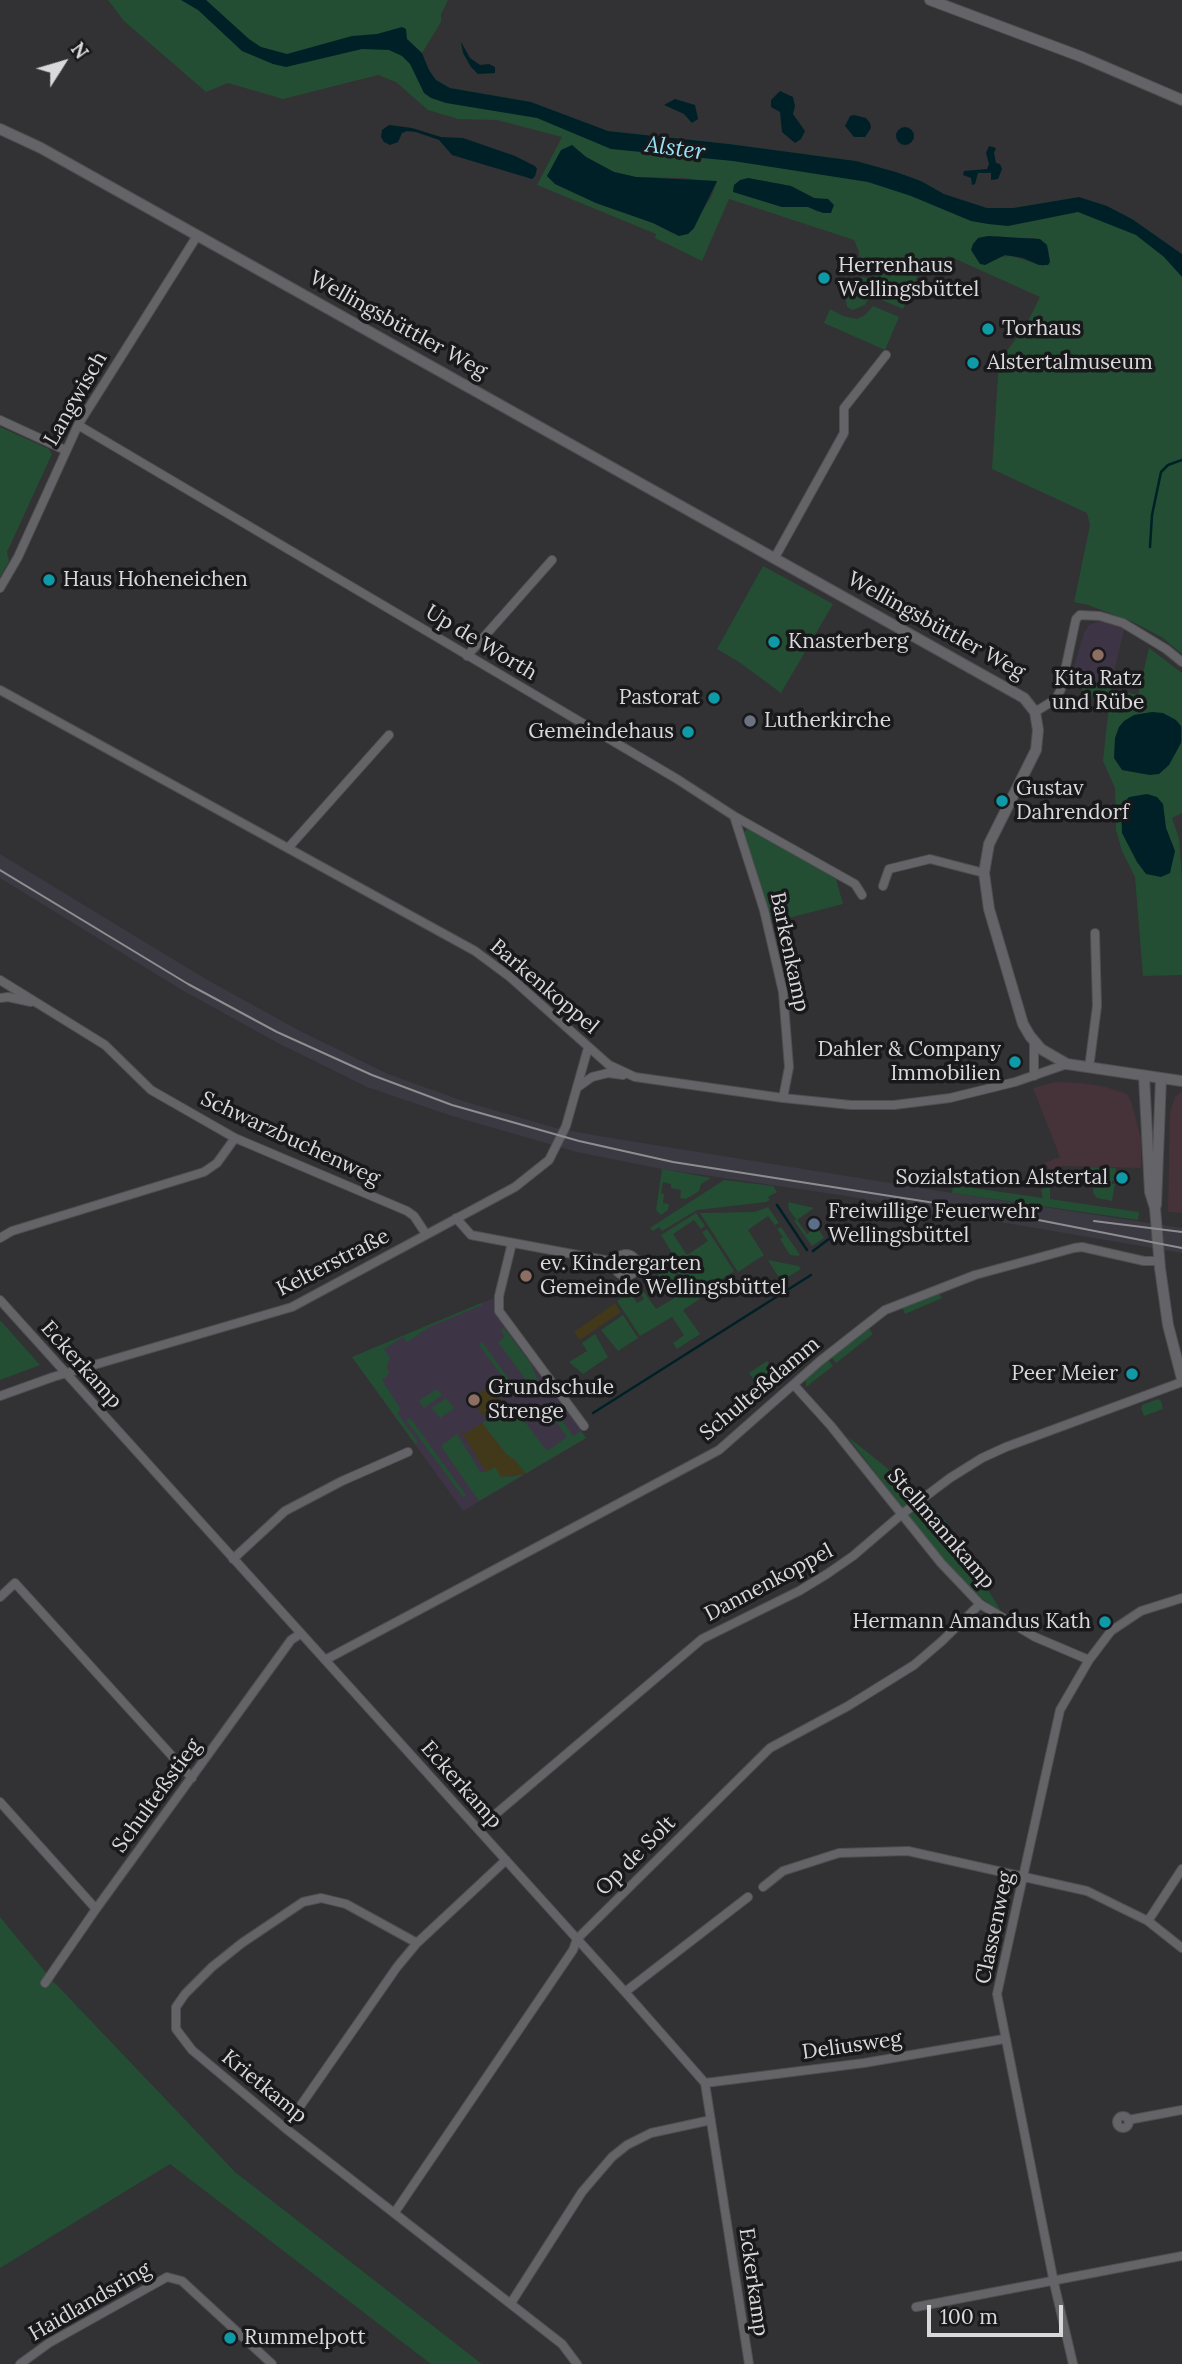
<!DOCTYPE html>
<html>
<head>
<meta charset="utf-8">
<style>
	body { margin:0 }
	#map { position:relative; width:1182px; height:2364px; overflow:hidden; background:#323134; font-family:Lora,serif }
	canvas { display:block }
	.north { position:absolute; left:28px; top:28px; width:70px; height:70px; -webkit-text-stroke:5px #19191b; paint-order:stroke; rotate:53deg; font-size:19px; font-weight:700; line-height:28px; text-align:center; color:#d9d9db }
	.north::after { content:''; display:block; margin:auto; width:24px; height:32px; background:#d9d9db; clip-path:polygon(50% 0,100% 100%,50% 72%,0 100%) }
	.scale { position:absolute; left:927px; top:2305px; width:136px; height:32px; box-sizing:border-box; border:4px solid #d9d9db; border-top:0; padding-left:9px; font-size:21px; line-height:24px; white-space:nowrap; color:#d9d9db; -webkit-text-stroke:5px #19191b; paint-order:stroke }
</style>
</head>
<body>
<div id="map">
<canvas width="1182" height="2364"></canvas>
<div class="north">N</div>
<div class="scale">100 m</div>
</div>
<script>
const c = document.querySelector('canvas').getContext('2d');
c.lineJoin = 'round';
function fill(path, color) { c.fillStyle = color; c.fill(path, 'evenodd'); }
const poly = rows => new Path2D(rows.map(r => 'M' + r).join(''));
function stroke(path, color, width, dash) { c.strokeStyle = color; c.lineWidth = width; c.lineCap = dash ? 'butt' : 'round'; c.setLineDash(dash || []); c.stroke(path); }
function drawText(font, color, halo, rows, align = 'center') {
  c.font = font + ' Lora,serif'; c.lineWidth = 7; c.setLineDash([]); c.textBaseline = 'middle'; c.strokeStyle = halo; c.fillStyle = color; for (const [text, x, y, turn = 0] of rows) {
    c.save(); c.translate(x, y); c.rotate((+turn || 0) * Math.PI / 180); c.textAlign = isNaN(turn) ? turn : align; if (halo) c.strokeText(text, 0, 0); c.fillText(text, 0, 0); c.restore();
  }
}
fill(poly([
	[1055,1082,1081,1083,1106,1087,1127,1094,1132,1104,1141,1139,1141,1168,1063,1166,1050,1170,1045,1163,1060,1157,1033,1088],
	[1182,1091,1182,1213,1168,1212,1170,1112,1175,1097]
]), '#463339');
fill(poly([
	[0,854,204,978,300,1031,388,1074,466,1102,556,1128,599,1136,952,1193,1182,1228,1182,1253,847,1196,662,1169,577,1152,449,1115,367,1087,278,1043,182,990,0,878]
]), '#3b3a43');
fill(poly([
	[1105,619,1125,626,1110,688,1071,677,1084,633,1089,625],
	[499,1296,499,1311,584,1426,581,1431,586,1438,463,1511,352,1357]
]), '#3d3545');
fill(poly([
	[108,0,448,0,441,14,441,22,422,53,429,70,436,80,450,88,531,102,608,131,729,144,856,161,896,172,921,181,944,194,987,208,1013,208,1079,197,1107,206,1132,219,1182,254,1182,654,1163,638,1133,622,1088,605,1074,602,1090,525,1087,513,992,469,999,361,1025,327,1040,297,949,256,918,268,916,280,903,309,877,298,878,282,874,276,870,271,857,270,859,252,854,240,729,199,702,261,655,238,656,234,537,185,562,137,497,120,458,119,428,110,396,82,378,75,283,99,228,83,206,92,124,21],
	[572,145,586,157,614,172,636,177,683,178,717,182,711,197,696,221,679,236,653,223,596,203,555,184,547,176],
	[748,178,791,186,814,198,831,201,818,212,808,207,782,207,733,191],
	[996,236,1017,239,1035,238,1048,249,1050,262,1043,266,1012,256,998,257],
	[860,277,867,278,872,292,865,305,853,310,847,307,845,296,852,282],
	[873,306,899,317,885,350,824,323,830,309,843,316,857,319,865,315],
	[0,427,49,449,52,454,7,552,9,561,0,577],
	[763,566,833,604,781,693,739,662,717,649],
	[1149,648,1182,673,1182,729,1181,726,1122,770,1150,775,1181,743,1182,740,1182,813,1172,818,1179,838,1182,879,1182,975,1143,976,1135,877,1122,851,1116,830,1115,788,1103,761,1108,714,1100,701,1082,691,1085,682,1138,695],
	[1147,795,1163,804,1166,828,1175,851],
	[750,829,836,879,843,904,773,922,743,835,746,830],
	[1085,1167,1116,1168,1115,1180,1112,1181,1112,1184,1115,1184,1112,1201,1097,1198,1093,1193,1094,1178,1087,1173],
	[662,1169,663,1169,711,1178,701,1184,699,1191,686,1199,680,1198,681,1190,671,1188,671,1184,663,1182,661,1193,664,1194,663,1203,669,1204,668,1210,661,1215,656,1210],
	[724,1180,773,1186,777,1192,768,1197,770,1200,766,1202,697,1210,662,1231,659,1227,653,1231,650,1228],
	[1050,1184,1050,1199,1139,1212,1138,1220,952,1193,953,1185,1043,1198,1041,1190],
	[788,1202,814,1208,797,1220,807,1234,817,1227,824,1238,812,1246,795,1222,796,1219,789,1210],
	[768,1207,779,1223,775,1225,768,1216,748,1230,764,1255,738,1272,700,1213,755,1212],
	[696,1213,705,1226,701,1229,694,1220,673,1234,687,1255,708,1241,702,1232,707,1229,734,1271,719,1281,721,1285,683,1310,700,1334,677,1349,673,1343,684,1335,672,1317,640,1336,617,1301,626,1295,623,1289,627,1286,637,1303,644,1299,636,1287,639,1285,656,1309,676,1297,670,1287,682,1279,671,1263,651,1267,648,1262,651,1260,655,1264,672,1253,661,1235],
	[781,1227,800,1255,798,1256,790,1255,780,1239,783,1237,777,1229],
	[768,1260,799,1266,801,1269,772,1287,770,1284,779,1278],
	[668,1266,670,1266,679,1279,669,1285,662,1275,647,1285,646,1283,662,1272,660,1268],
	[939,1293,942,1298,905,1314,902,1307],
	[481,1303,482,1305,429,1327,407,1342,403,1337,384,1349,390,1358,387,1366,389,1374,382,1380,401,1410,397,1413,418,1442,415,1444,352,1357],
	[623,1315,638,1338,618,1351,601,1330],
	[0,1320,40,1365,0,1380],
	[868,1327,873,1334,836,1363,831,1357],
	[504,1328,531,1364,539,1383,532,1388,498,1342,505,1337,501,1330],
	[595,1334,608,1357,583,1374,569,1362,587,1351,582,1343],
	[482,1342,517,1390,514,1392,479,1345],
	[828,1359,833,1366,806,1387,806,1379],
	[767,1361,780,1379,761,1391,749,1373],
	[437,1389,442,1395,424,1408,419,1401],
	[446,1398,454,1408,440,1418,432,1408],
	[1158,1399,1161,1401,1163,1409,1144,1416,1141,1408,1142,1405],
	[552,1401,554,1402,551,1405,573,1436,581,1431,586,1438,479,1501,441,1446,457,1434,481,1473,495,1467,504,1476,510,1477,525,1474,515,1460,506,1454,482,1423,496,1414,494,1410,501,1405,511,1418,518,1413,547,1451,567,1437,545,1406],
	[410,1418,466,1495,463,1497,406,1420],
	[847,1436,928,1501,948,1524,1002,1613,983,1599,944,1562],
	[0,1917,52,1980,235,2172,482,2364,431,2364,170,2164,0,2268]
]), '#234e33');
fill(poly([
	[615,1303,621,1312,580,1340,574,1332],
	[490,1385,502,1401,501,1405,484,1416,471,1400],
	[482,1423,506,1454,515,1460,526,1474,501,1477,495,1467,486,1472,461,1431,465,1434]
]), '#413919');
fill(poly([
	[181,0,206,0,249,39,261,47,287,54,352,36,377,34,402,27,406,29,407,39,422,53,429,70,436,80,450,88,531,102,608,131,729,144,856,161,896,172,921,181,944,194,987,208,1013,208,1079,197,1107,206,1132,219,1182,254,1182,277,1164,257,1136,235,1078,212,1008,226,988,224,971,221,911,196,868,182,733,161,611,149,537,118,446,103,431,98,424,93,410,64,402,56,389,50,362,49,286,67,273,64,242,51,198,10],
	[461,42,470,58,480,65,489,64,495,67,495,73,478,74,471,67,463,53],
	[780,91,793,97,795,106,793,114,805,131,801,139,795,143,782,132,780,112,771,107,771,100],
	[675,99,695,105,698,119,692,123,684,114,664,105],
	[854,115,866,118,870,123,871,128,865,137,854,137,845,126,850,116],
	[389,125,412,128,441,137,463,138,515,156,535,166,537,169,535,176,532,179,452,155,439,140,416,132,407,131,402,133,398,142,390,145,384,142,381,137,382,130],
	'896 136a9 9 0 1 1 18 0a9 9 0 1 1-18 0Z',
	[572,145,586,157,614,172,636,177,717,181,694,228,688,234,679,236,653,223,596,203,555,184,547,176,561,150],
	[989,146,996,148,994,153,996,163,1000,164,1002,169,998,179,991,180,991,173,978,173,975,184,972,185,971,178,963,175,964,171,987,169,989,164,986,153],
	[748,178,791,186,814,198,828,199,834,205,832,210,831,213,823,213,808,207,782,207,733,192,734,185,740,180],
	[988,236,1040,239,1047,245,1050,262,1048,265,1039,265,1023,258,1005,255,985,265,980,264,971,250,973,244,978,238],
	[1152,712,1163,713,1176,720,1181,726,1181,743,1169,765,1159,774,1150,775,1122,770,1114,758,1115,738,1119,727,1124,721,1134,715],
	[1147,794,1157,797,1163,804,1166,828,1175,851,1170,873,1161,877,1146,874,1137,862,1122,833,1121,806,1129,797]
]), '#002028');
stroke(poly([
	[1150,547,1152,515,1161,472,1168,465,1182,460],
	[777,1205,807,1250],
	[813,1251,842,1229],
	[593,1413,811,1275]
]), '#002028', 2.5);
const minor = poly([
	[0,420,65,450],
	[78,425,677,779,734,816,855,884,862,895],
	[774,559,844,433,844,408,886,355],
	[0,588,18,557,78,425,197,236],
	[467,656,552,560],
	[0,690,475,951,510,977,609,1065,635,1077,783,1098,851,1105,894,1105,950,1098,1015,1082,1067,1064],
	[1035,712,1056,699,1061,689,1076,619,1080,615,1100,616,1123,623,1166,649,1182,662],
	[734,816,764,910,783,992,789,1067,783,1098],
	[289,847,389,735],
	[883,886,889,869,930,859,984,873],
	[0,980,105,1045,151,1090,235,1138,407,1211,414,1216,426,1234],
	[0,998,8,997,31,1002],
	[1089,1068,1097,1006,1095,933],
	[1034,1076,1034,1042],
	[578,1087,592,1077,608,1073,623,1075],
	[456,1218,471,1235,615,1262],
	[0,1238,12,1231,204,1172,217,1163,235,1138],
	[512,1243,499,1296,499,1311,584,1426],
	'615 1265a11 11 0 1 1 22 0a11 11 0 1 1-22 0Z',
	[0,1300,625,1992,705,2083,749,2364],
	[794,1385,831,1426,941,1563,980,1604,1035,1637,1089,1660],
	[0,1396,53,1377,292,1307,515,1187,549,1160,566,1126,588,1048],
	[233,1559,285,1511,342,1481,408,1452],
	[0,1597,15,1583,192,1778],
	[325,1660,719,1450,820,1361,885,1310,975,1275,1074,1248,1082,1247,1144,1261,1159,1261],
	[0,1802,96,1909],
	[478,1829,702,1639,799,1591,827,1574,853,1556,902,1514,950,1478,982,1458,1006,1447,1182,1382],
	[763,1887,783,1871,839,1853,908,1851,1087,1891,1148,1921,1182,1948],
	[1148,1921,1182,1869],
	[417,1943,346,1904,321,1898,303,1902,242,1943,212,1967,185,1994,176,2007,176,2029,192,2050,285,2128,562,2344,577,2364],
	[45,1983,96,1909,291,1640,300,1634],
	[625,1992,748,1897],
	[705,2083,864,2063,1004,2039],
	'1117 2122a6 6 0 1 1 12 0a6 6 0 1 1-12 0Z',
	[1128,2120,1182,2110],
	[285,2128,397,1967,417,1943,506,1860],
	[395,2212,573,1950,577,1939,770,1748,848,1706,914,1665,942,1641,980,1604],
	[511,2303,582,2192,612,2157,627,2145,651,2133,711,2120],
	[916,2307,1182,2256],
	[20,2364,49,2343,167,2277,182,2281,272,2364],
	[1073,2364,1054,2283,997,1994,1060,1710,1089,1660,1111,1631,1141,1611,1182,1598]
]);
const secondary = poly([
	[930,0,1082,57,1182,100],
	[0,129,41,148,1024,698,1035,712,1038,730,1036,750,989,844,984,873,989,909,1023,1024,1030,1036,1041,1049,1067,1064,1182,1081],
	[1144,1076,1150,1192,1155,1208,1160,1268,1168,1325,1182,1379],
	[1156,1205,1161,1078]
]);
stroke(minor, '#4f4f51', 10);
stroke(secondary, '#4f4f51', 12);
stroke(minor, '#646367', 8);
stroke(secondary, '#646367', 10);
stroke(poly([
	[0,870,188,984,277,1032,372,1075,452,1105,579,1141,673,1162,1018,1216,1182,1248],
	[1094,1221,1182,1232]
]), '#8e8e90', 2);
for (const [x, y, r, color] of [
	[824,278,7,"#0f9aa8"],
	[988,329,7,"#0f9aa8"],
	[973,363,7,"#0f9aa8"],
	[49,580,7,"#0f9aa8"],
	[774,642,7,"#0f9aa8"],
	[1098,655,7,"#8d6e63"],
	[714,698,7,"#0f9aa8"],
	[750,721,7,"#6b7280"],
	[688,732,7,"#0f9aa8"],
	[1002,801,7,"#0f9aa8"],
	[1015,1062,7,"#0f9aa8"],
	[1122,1178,7,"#0f9aa8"],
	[814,1224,7,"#5c6f8a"],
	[526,1276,7,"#8d6e63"],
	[1132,1374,7,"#0f9aa8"],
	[474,1400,7,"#8d6e63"],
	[1105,1622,7,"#0f9aa8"],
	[230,2338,7,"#0f9aa8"]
]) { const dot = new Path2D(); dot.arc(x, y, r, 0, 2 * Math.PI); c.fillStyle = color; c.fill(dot); stroke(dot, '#19191b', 2.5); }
drawText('21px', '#d9d9db', '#19191b', [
	["Herrenhaus",838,266],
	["Wellingsbüttel",838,290],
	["Torhaus",1002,329],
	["Alstertalmuseum",987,363],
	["Haus Hoheneichen",63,580],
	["Knasterberg",788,642],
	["Kita Ratz",1098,679,"center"],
	["und Rübe",1098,703,"center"],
	["Pastorat",700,698,"right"],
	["Lutherkirche",764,721],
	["Gemeindehaus",674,732,"right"],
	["Gustav",1016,789],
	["Dahrendorf",1016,813],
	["Dahler & Company",1001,1050,"right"],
	["Immobilien",1001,1074,"right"],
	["Sozialstation Alstertal",1108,1178,"right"],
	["Freiwillige Feuerwehr",828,1212],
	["Wellingsbüttel",828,1236],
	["ev. Kindergarten",540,1264],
	["Gemeinde Wellingsbüttel",540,1288],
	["Peer Meier",1118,1374,"right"],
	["Grundschule",488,1388],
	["Strenge",488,1412],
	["Hermann Amandus Kath",1091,1622,"right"],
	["Rummelpott",244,2338]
], 'left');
drawText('21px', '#d9d9db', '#19191b', [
	["Wellingsbüttler Weg",398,325,29],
	["Langwisch",76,399,-60],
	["Wellingsbüttler Weg",936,626,29],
	["Up de Worth",481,643,31],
	["Barkenkamp",789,952,78],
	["Barkenkoppel",544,987,40],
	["Schwarzbuchenweg",290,1139,25],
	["Kelterstraße",333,1263,-27],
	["Eckerkamp",81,1365,48],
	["Schulteßdamm",760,1389,-40],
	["Stellmannkamp",941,1529,49],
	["Dannenkoppel",769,1583,-28],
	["Eckerkamp",461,1785,48],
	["Schulteßstieg",157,1796,-54],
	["Op de Solt",636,1856,-45],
	["Classenweg",995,1928,-78],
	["Deliusweg",852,2046,-8],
	["Krietkamp",264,2087,39],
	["Eckerkamp",753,2282,82],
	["Haidlandsring",90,2302,-30]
]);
drawText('italic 23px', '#98e3f7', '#19191b', [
	["Alster",675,149,8]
]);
</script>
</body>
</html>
